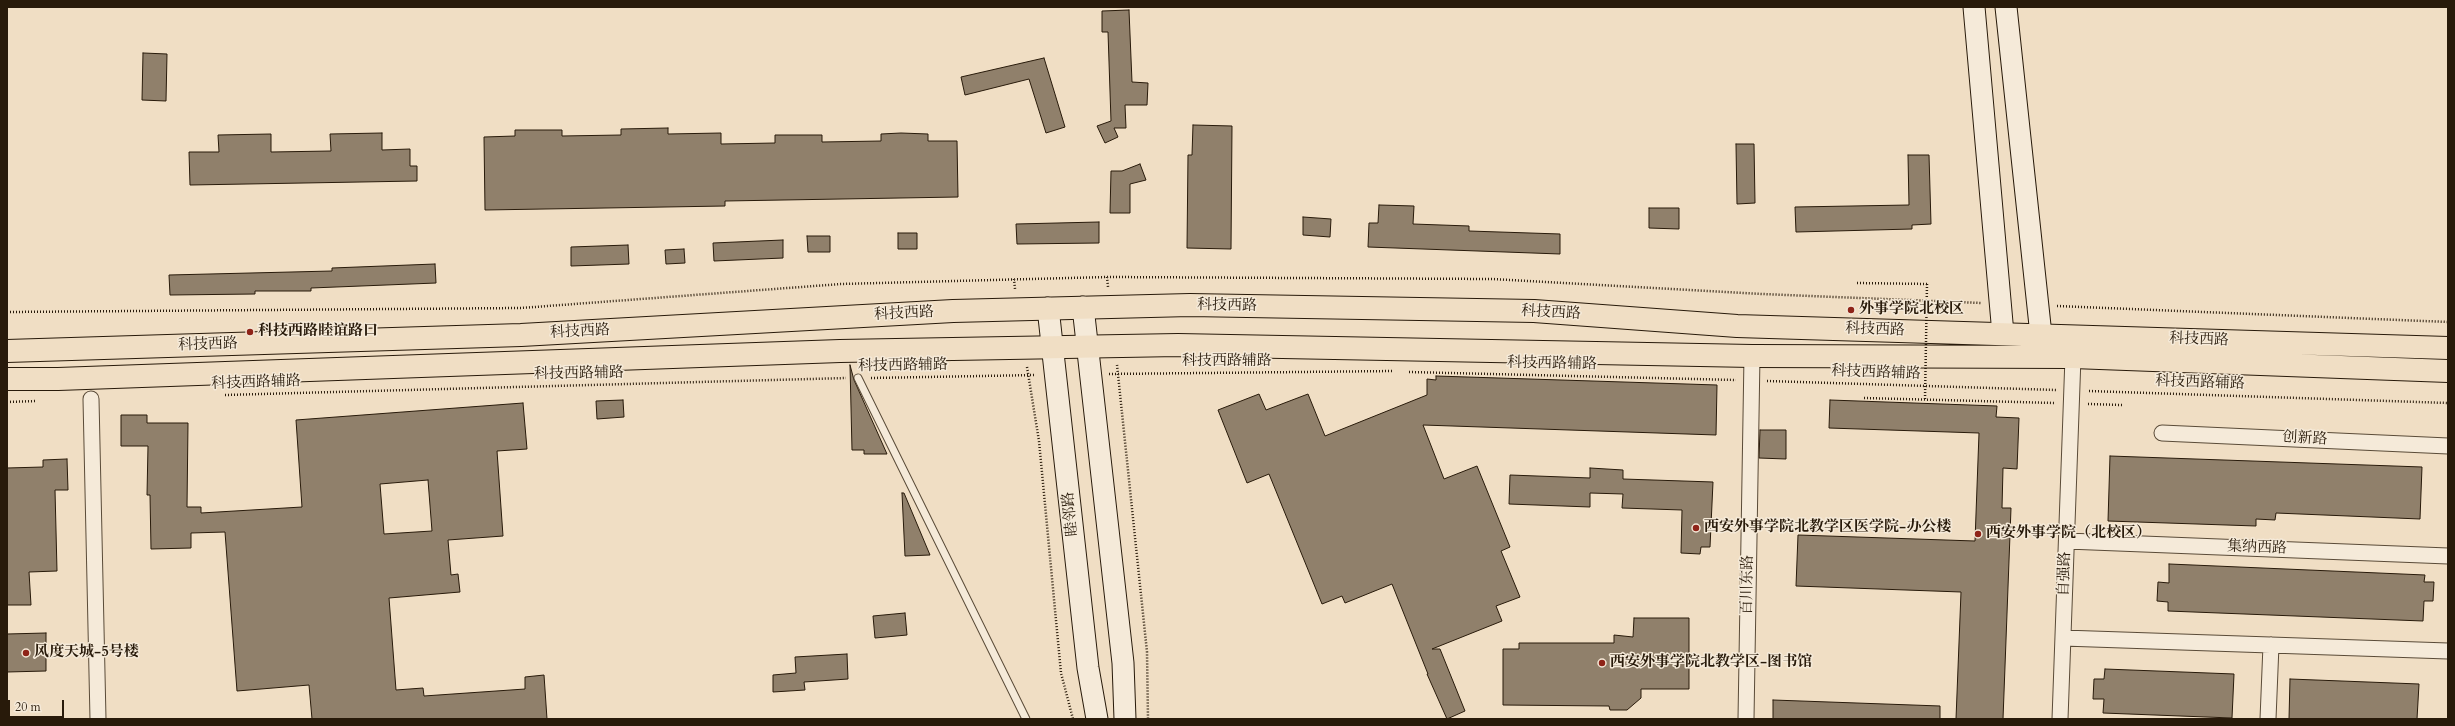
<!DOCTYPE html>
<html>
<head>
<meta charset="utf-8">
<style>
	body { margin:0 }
	#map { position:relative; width:2455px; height:726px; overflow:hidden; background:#f0dec4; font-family:Cardo,serif }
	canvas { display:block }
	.frame { position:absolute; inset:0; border:8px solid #281a0a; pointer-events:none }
	.scale { position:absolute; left:8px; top:700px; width:56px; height:18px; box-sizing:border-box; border:2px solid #281a0a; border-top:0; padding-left:5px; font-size:12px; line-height:14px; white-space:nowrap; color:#281a0a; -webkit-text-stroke:3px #f5ead9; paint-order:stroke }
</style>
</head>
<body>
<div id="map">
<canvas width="2455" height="726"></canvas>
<div class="frame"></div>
<div class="scale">20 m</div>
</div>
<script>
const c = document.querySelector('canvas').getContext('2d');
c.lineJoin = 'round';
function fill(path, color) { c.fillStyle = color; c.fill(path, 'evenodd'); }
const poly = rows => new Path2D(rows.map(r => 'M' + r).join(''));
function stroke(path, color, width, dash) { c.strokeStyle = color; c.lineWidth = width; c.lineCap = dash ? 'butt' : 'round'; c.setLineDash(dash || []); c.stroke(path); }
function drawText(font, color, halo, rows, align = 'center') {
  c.font = font + ' Cardo,"Noto Serif SC",serif'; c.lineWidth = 3; c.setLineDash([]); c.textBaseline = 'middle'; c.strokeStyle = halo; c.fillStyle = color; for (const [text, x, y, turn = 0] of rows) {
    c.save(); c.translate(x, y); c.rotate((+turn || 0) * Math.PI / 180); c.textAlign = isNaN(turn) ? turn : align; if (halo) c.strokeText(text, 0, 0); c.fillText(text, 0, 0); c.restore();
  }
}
const building = poly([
	[1129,10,1132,82,1148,83,1147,105,1125,105,1126,128,1114,128,1118,137,1105,143,1097,126,1111,121,1108,32,1102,32,1102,11,1129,10],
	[143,53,167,54,166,101,142,100,143,53],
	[1044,58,1065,127,1046,133,1029,79,965,95,961,77,1044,58],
	[1193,125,1232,126,1231,249,1187,248,1188,155,1192,155,1193,125],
	[668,128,668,134,721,133,721,144,775,143,775,135,822,135,822,142,881,141,881,134,901,133,928,134,928,141,957,141,958,197,725,201,725,206,485,210,484,137,515,136,515,130,562,130,562,136,621,135,621,129,668,128],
	[382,133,382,150,410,149,410,166,417,166,417,181,190,185,189,152,219,152,218,135,271,134,271,152,331,151,330,134,382,133],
	[1736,144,1754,144,1755,203,1737,204,1736,144],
	[1908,155,1929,155,1931,224,1912,225,1912,229,1796,232,1795,207,1909,205,1908,155],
	[1140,164,1146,180,1130,184,1130,213,1110,213,1111,171,1122,171,1140,164],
	[1379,205,1414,206,1413,224,1469,226,1469,231,1560,234,1560,254,1368,247,1369,223,1378,223,1379,205],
	[1649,208,1679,208,1679,229,1649,228,1649,208],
	[1303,217,1331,219,1330,237,1303,235,1303,217],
	[1099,222,1099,243,1017,244,1016,224,1099,222],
	[898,233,917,233,917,249,898,249,898,233],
	[807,236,830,236,830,252,808,252,807,236],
	[783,240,783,258,714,261,713,243,783,240],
	[628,245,629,264,571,266,571,247,628,245],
	[684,249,685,263,666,264,665,250,684,249],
	[435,264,436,283,311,288,311,291,255,291,255,294,170,295,169,275,332,271,332,268,435,264],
	[850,365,854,380,887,454,864,454,864,450,852,450,850,365],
	[1436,376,1717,385,1716,435,1423,425,1444,479,1477,466,1510,547,1501,551,1520,597,1496,606,1502,621,1432,649,1440,649,1465,711,1447,719,1427,674,1428,674,1392,584,1345,603,1342,596,1322,604,1269,474,1247,483,1218,410,1259,394,1266,410,1308,394,1325,436,1427,395,1427,379,1436,380,1436,376],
	[623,400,624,417,597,419,596,401,623,400],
	[1830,400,1997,406,1996,417,2019,418,2017,469,2003,468,2002,508,2011,508,2003,719,1956,719,1961,592,1796,586,1798,535,1975,541,1979,433,1829,428,1830,400],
	[523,403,527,449,497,451,503,536,448,540,451,575,458,574,460,592,389,598,396,690,423,688,424,696,525,689,525,677,544,675,547,719,312,719,309,685,237,691,225,532,191,533,191,548,151,549,150,495,147,495,148,446,121,446,121,415,147,415,147,423,188,423,187,507,201,507,201,513,302,507,296,420,523,403],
	[428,480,432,531,384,534,380,484,428,480],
	[1760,430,1786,430,1786,459,1759,458,1760,430],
	[2110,456,2422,467,2420,519,2276,513,2275,520,2256,519,2256,526,2108,521,2110,456],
	[67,459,68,490,55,490,57,571,29,572,31,605,7,605,7,468,43,467,43,460,67,459],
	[1590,468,1623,470,1623,479,1713,482,1710,547,1701,547,1700,554,1681,553,1682,510,1622,508,1623,494,1590,493,1590,507,1509,504,1510,475,1590,478,1590,468],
	[902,493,904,493,930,555,905,556,902,493],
	[2169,564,2425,575,2424,582,2434,582,2433,601,2424,601,2423,621,2168,611,2168,602,2157,601,2158,582,2169,583,2169,564],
	[905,613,907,635,875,638,873,616,905,613],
	[1634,618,1689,618,1689,689,1641,689,1641,698,1627,710,1610,710,1609,706,1503,705,1503,649,1519,649,1519,643,1614,643,1614,635,1633,637,1634,618],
	[46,633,46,671,7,672,7,634,46,633],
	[847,654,848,679,804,682,805,690,773,692,773,675,796,673,795,657,847,654],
	[2105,669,2234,674,2232,718,2103,713,2104,699,2093,699,2094,679,2104,679,2105,669],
	[2290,679,2419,684,2417,719,2289,719,2290,679],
	[1773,700,1940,706,1940,719,1773,719,1773,700]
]);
fill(building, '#90806b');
stroke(building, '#281a0a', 1);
const lane = poly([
	[858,378,1026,719]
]);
const street = poly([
	[91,399,98,719],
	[2162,433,2448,446],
	[2067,541,2448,556],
	[2063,638,2448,651],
	[1746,719,1752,356],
	[2060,719,2073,357],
	[2268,719,2271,645]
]);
const secondary = poly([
	[1974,7,2003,334],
	[2006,7,2041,335],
	[1083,307,1123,663,1125,719],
	[1048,308,1088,668,1097,719]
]);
const primary = poly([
	[7,351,521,335,953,311,1190,305,1534,311,1737,326,2448,348],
	[7,379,58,379,840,351,1178,345,1752,356,2073,357,2448,371]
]);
stroke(lane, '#5a4b38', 9);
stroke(street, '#5a4b38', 17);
stroke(secondary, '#281a0a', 23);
stroke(primary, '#281a0a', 24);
stroke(poly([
	[1107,277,1108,287],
	[1014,279,1015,289],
	[1857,283,1927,284],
	[2057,306,2448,322],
	[7,312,521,308,841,284,1107,277,1492,279,1762,294,1982,303],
	[1117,365,1147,652,1148,719],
	[1027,367,1039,441,1061,673,1073,719],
	[1409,372,1736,380],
	[1109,374,1394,371],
	[871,378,1036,375],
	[1767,381,2056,390],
	[2089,391,2448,403],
	[225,395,846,378],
	[1864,398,2055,403],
	[7,402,36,401],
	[2088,404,2122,405]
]), '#281a0a', 2.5, [1, 2]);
stroke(lane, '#f5ead9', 7);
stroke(street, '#f5ead9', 15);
stroke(secondary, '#f5ead9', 21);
stroke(primary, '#f0dec4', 22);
stroke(poly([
	[1925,399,1927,284]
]), '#281a0a', 2.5, [1, 2]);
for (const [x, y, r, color] of [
	[1851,310,4,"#8f2418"],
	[250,332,4,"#8f2418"],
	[1696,528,4,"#8f2418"],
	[1978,534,4,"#8f2418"],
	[26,653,4,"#8f2418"],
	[1602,663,4,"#8f2418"]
]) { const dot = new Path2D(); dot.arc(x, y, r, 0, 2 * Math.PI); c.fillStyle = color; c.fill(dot); stroke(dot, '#f5ead9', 1.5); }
drawText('15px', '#281a0a', '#f5ead9', [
	["科技西路",1227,306,1],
	["科技西路",1551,313,3],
	["科技西路",904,314,-3],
	["科技西路",1875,330,2],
	["科技西路",580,332,-3],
	["科技西路",2199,340,2],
	["科技西路",208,345,-2],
	["科技西路辅路",1227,362],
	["科技西路辅路",1552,364,1],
	["科技西路辅路",903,366,-1],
	["科技西路辅路",1876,373,2],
	["科技西路辅路",579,374,-1],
	["科技西路辅路",256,383,-2],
	["科技西路辅路",2200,383,2],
	["创新路",2305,439,3],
	["睦邻路",1071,514,-96],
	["集纳西路",2257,548,2],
	["自强路",2065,574,-88],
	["百川东路",1748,585,-89]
]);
drawText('bold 15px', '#281a0a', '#f5ead9', [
	["外事学院北校区",1859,310],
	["科技西路睦谊路口",258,332],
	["西安外事学院北教学区医学院-办公楼",1704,528],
	["西安外事学院（北校区）",1986,534],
	["风度天城-5号楼",34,653],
	["西安外事学院北教学区-图书馆",1610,663]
], 'left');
</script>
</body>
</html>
